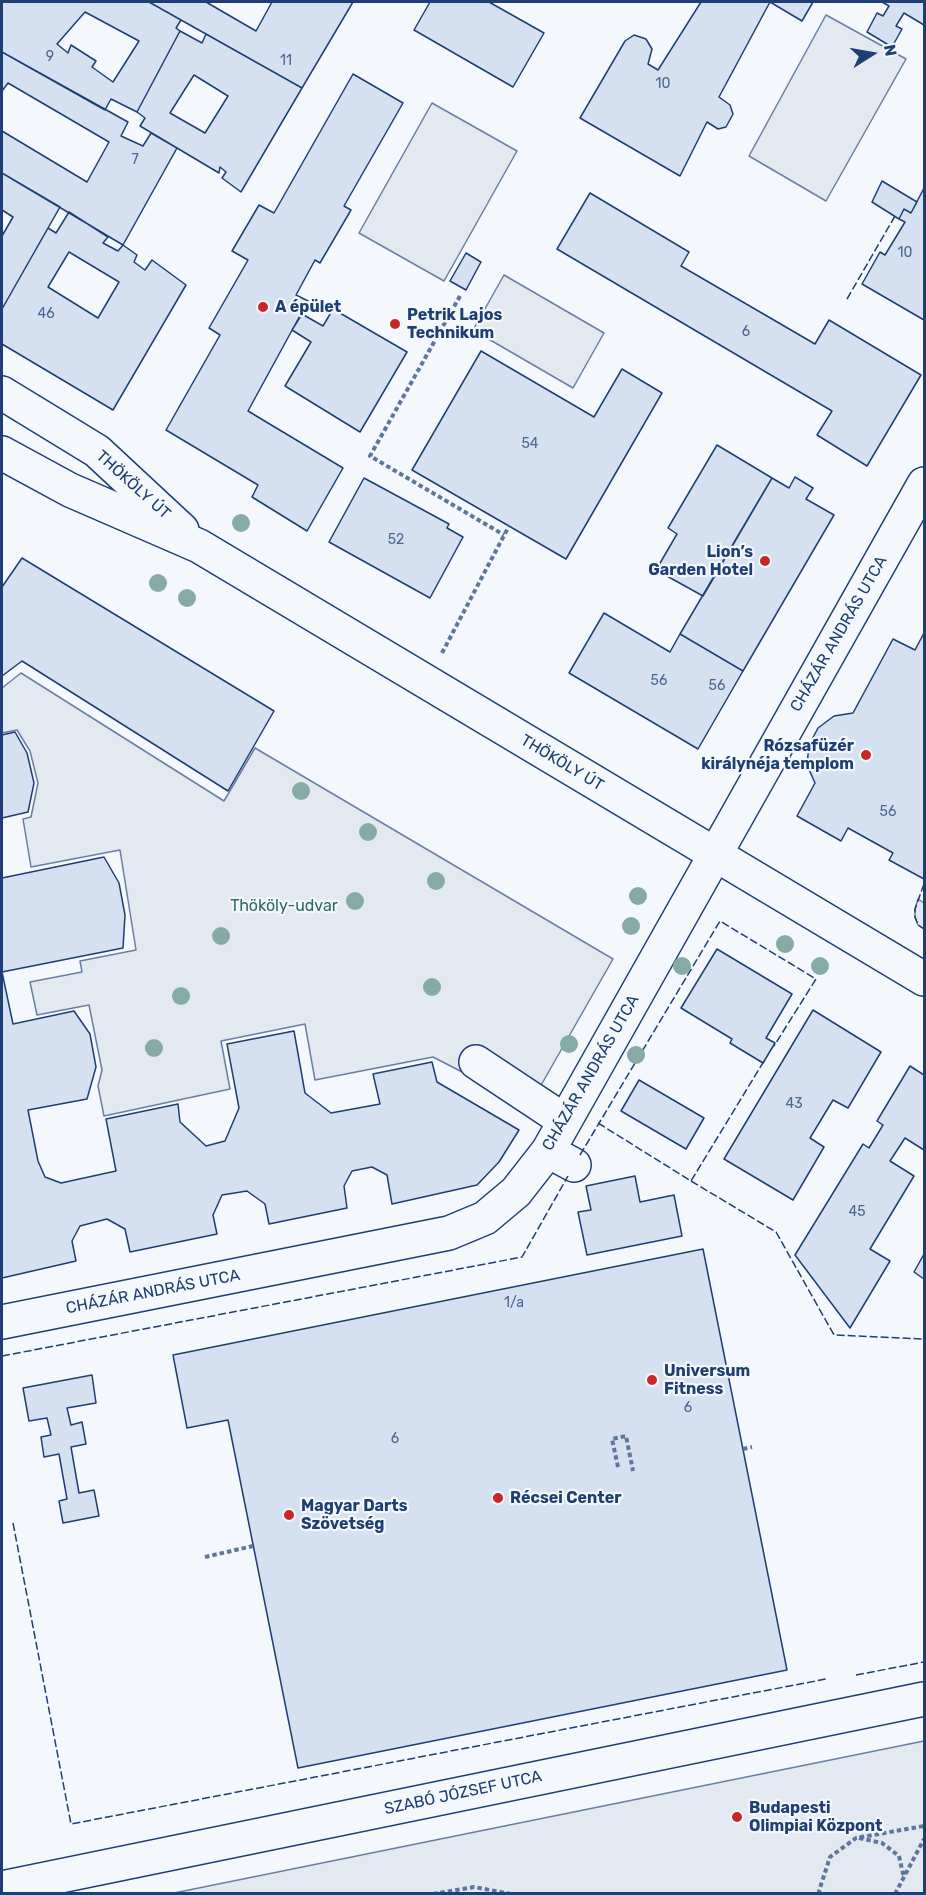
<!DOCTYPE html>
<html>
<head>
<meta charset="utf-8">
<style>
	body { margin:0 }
	#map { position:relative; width:926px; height:1895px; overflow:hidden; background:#f4f7fb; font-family:Rubik,sans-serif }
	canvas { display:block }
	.frame { position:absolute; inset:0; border:3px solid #1d3f73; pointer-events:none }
	.north { position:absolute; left:842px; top:24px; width:60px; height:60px; -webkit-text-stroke:4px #f4f7fb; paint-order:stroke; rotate:79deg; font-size:16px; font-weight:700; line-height:24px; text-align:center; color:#1d3f73 }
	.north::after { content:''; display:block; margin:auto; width:21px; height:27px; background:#1d3f73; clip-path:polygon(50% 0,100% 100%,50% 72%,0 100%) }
</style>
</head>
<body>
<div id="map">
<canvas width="926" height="1895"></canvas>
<div class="frame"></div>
<div class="north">N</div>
</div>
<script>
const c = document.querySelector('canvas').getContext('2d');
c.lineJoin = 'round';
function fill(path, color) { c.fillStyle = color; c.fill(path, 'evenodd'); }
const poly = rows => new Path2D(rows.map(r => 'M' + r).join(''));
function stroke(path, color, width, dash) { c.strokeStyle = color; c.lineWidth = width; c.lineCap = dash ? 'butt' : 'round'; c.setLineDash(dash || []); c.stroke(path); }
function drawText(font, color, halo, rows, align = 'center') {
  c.font = font + ' Rubik,sans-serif'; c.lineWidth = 4.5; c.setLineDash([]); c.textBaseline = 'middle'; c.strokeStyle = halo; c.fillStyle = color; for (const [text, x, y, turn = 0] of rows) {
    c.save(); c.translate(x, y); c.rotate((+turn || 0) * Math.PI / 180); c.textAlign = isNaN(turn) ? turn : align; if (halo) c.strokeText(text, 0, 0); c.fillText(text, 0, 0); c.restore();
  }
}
const green = poly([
	[826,15,906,59,826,201,749,156,826,15],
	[432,103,517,151,444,281,359,233,432,103],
	[504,275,604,333,573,388,473,330,504,275],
	[21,673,224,801,255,748,613,959,540,1087,466,1074,433,1057,315,1080,305,1024,221,1041,230,1089,104,1116,98,1086,102,1070,89,1005,37,1015,30,982,82,972,80,961,136,950,120,850,31,867,23,819,31,817,38,783,30,751,17,730,2,733,2,688,21,673],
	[918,899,924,903,924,929,918,925,915,917,915,909,918,899],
	[924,1741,924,1893,174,1893,924,1741]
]);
fill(green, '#e3e9f0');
stroke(green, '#687fa3', 1.5);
const building = poly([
	[2,2,149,2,181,20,176,28,180,31,137,112,111,99,105,110,2,52,2,2],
	[85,12,139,41,113,82,92,67,96,61,71,45,68,53,57,44,85,12],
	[149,2,206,2,256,31,272,2,353,2,302,88,149,2],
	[430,2,489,2,544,33,513,87,414,30,430,2],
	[701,2,813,2,802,21,770,2,719,97,730,105,733,114,726,127,718,129,707,122,680,176,580,118,625,41,634,35,646,39,652,49,648,64,658,70,701,2],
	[882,2,924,2,924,25,904,13,896,26,902,29,892,47,867,32,877,13,883,16,889,6,882,2],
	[180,31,202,43,206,34,302,88,241,192,222,178,226,172,220,167,219,173,140,126,145,118,137,112,180,31],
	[194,75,228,96,205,133,170,113,194,75],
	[2,52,128,122,121,136,143,146,151,133,177,148,123,245,2,173,2,131,87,182,109,142,8,83,2,91,2,52],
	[353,74,403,103,344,206,351,210,320,263,315,260,296,295,308,301,248,411,343,468,307,531,252,497,258,485,166,430,220,335,209,328,248,260,232,251,259,205,274,213,353,74],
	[2,173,60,207,2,309,2,236,13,217,2,210,2,173],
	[882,181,917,202,911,213,904,209,899,219,872,202,882,181],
	[924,188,924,320,862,284,880,252,885,255,905,222,899,219,904,209,911,213,924,188],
	[590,193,689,252,681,266,815,344,829,320,921,375,867,466,817,435,832,411,557,249,590,193],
	[69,212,108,237,103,243,118,251,123,245,137,255,134,262,145,270,152,260,186,285,113,410,2,344,2,309,48,228,56,233,69,212],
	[69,252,119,282,98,318,48,287,69,252],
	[466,253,481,262,466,290,450,281,466,253],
	[333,309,407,352,360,432,285,386,311,342,292,330,302,314,323,326,333,309],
	[481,351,594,417,622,369,662,393,566,559,412,470,481,351],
	[717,445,772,478,703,596,656,570,677,534,668,528,717,445],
	[795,477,813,488,806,499,834,515,743,671,680,634,772,478,789,488,795,477],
	[364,478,449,524,447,528,463,537,430,598,329,542,364,478],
	[22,558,274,711,228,791,22,661,2,676,2,587,22,558],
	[604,613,670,652,680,634,743,671,698,749,569,673,604,613],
	[924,633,924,879,889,860,893,853,848,828,841,841,797,816,815,783,807,765,809,745,818,728,834,716,853,713,893,639,915,650,924,633],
	[15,732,27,753,34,783,28,812,2,818,2,735,15,732],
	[104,857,119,883,125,915,123,948,2,972,13,1024,74,1011,90,1034,96,1067,87,1099,28,1110,38,1161,45,1177,61,1183,116,1171,106,1119,178,1104,180,1122,206,1146,225,1141,239,1108,227,1044,294,1031,305,1093,331,1113,380,1104,373,1074,432,1062,437,1082,519,1130,499,1162,477,1185,392,1204,387,1175,372,1167,352,1171,344,1186,347,1208,269,1224,265,1204,247,1191,222,1195,213,1215,217,1234,130,1252,125,1229,107,1219,80,1226,72,1241,76,1261,2,1278,2,878,104,857],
	[717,949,792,994,766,1038,775,1043,763,1063,730,1043,732,1039,681,1008,717,949],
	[813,1010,881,1052,848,1108,833,1100,810,1138,824,1147,793,1200,724,1159,813,1010],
	[910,1066,924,1075,924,1150,905,1138,890,1161,914,1176,870,1249,890,1261,850,1328,795,1255,863,1144,869,1148,883,1125,877,1121,910,1066],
	[639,1080,704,1118,686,1149,621,1111,639,1080],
	[635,1176,640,1202,674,1195,682,1236,587,1255,578,1212,591,1210,586,1186,635,1176],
	[703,1249,787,1670,298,1768,228,1420,187,1428,173,1355,703,1249],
	[924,1254,924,1279,914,1272,924,1254],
	[92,1375,96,1403,67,1408,71,1425,82,1422,86,1444,71,1447,79,1493,94,1490,99,1516,63,1523,59,1501,67,1499,59,1454,44,1457,41,1437,51,1435,47,1418,29,1421,23,1388,92,1375]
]);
fill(building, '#d5e0f0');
stroke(building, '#1d3f73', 1.5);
const minor = poly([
	[476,1062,565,1121],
	[548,1151,574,1165],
	[2,1322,449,1233,485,1218,516,1192,548,1151,565,1121,924,484],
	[2,1888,924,1699]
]);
const major = poly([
	[2,393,97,451,182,530],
	[2,453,70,490,199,546,924,979]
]);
stroke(minor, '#1d3f73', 36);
stroke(major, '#1d3f73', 36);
stroke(poly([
	[460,296,370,456,504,535],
	[442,653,509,526],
	[743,1449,752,1447],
	[618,1467,612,1439,626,1436,633,1471],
	[205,1557,253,1546],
	[859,1838,882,1843,899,1856,904,1878],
	[433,1894,474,1887,511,1894],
	[820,1894,819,1891,830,1857,856,1838,924,1826],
	[895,1894,924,1839]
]), '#5e769c', 4, [4.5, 3]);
stroke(minor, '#f4f7fb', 33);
stroke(major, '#f4f7fb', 33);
stroke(poly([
	[847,299,895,216],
	[924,884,915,909,915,917,918,925,924,929],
	[598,1123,691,1181,764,1061],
	[580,1155,720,921,816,979,774,1046],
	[691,1181,776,1232,834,1335,924,1339],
	[2,1356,522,1257,568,1176],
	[13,1523,71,1824,826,1679],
	[856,1675,924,1662]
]), '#1d3f73', 1.5, [8, 3]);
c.fillStyle = '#86aba6';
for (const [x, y] of [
	[241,523],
	[158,583],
	[187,598],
	[301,791],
	[368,832],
	[436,881],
	[638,896],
	[355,901],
	[631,926],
	[221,936],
	[785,944],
	[682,966],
	[820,966],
	[432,987],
	[181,996],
	[569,1044],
	[154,1048],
	[636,1055]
]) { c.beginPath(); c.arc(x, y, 9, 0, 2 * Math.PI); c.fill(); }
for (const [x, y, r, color] of [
	[263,307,6,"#c62828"],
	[395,324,6,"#c62828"],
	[765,561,6,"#c62828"],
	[866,755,6,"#c62828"],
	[652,1380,6,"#c62828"],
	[498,1498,6,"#c62828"],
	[289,1515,6,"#c62828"],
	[737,1817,6,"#c62828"]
]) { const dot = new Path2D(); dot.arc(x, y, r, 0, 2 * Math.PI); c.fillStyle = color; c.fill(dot); stroke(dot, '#f4f7fb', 2); }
drawText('14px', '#4b6792', null, [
	["9",50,57],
	["11",286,61],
	["10",663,84],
	["7",135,160],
	["10",905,253],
	["46",46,314],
	["6",746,332],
	["54",530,444],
	["52",396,540],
	["56",659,681],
	["56",717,686],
	["56",888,812],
	["43",794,1104],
	["45",857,1212],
	["1/a",514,1303],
	["6",688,1408],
	["6",395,1439]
]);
drawText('bold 16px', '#1d3f73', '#f4f7fb', [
	["A épület",275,307],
	["Petrik Lajos",407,315],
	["Technikum",407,333],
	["Lion’s",753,552,"right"],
	["Garden Hotel",753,570,"right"],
	["Rózsafüzér",854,746,"right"],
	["királynéja templom",854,764,"right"],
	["Universum",664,1371],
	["Fitness",664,1389],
	["Récsei Center",510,1498],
	["Magyar Darts",301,1506],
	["Szövetség",301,1524],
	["Budapesti",749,1808],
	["Olimpiai Központ",749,1826]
], 'left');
drawText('16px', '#1d3f73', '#f4f7fb', [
	["THÖKÖLY ÚT",133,485,42],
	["CHÁZÁR ANDRÁS UTCA",839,634,-60],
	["THÖKÖLY ÚT",562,763,31],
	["CHÁZÁR ANDRÁS UTCA",591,1073,-60],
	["CHÁZÁR ANDRÁS UTCA",153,1292,-11],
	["SZABÓ JÓZSEF UTCA",463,1793,-12]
]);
drawText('16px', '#2c6c60', '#f4f7fb', [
	["Thököly-udvar",284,906]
]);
</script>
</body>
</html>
